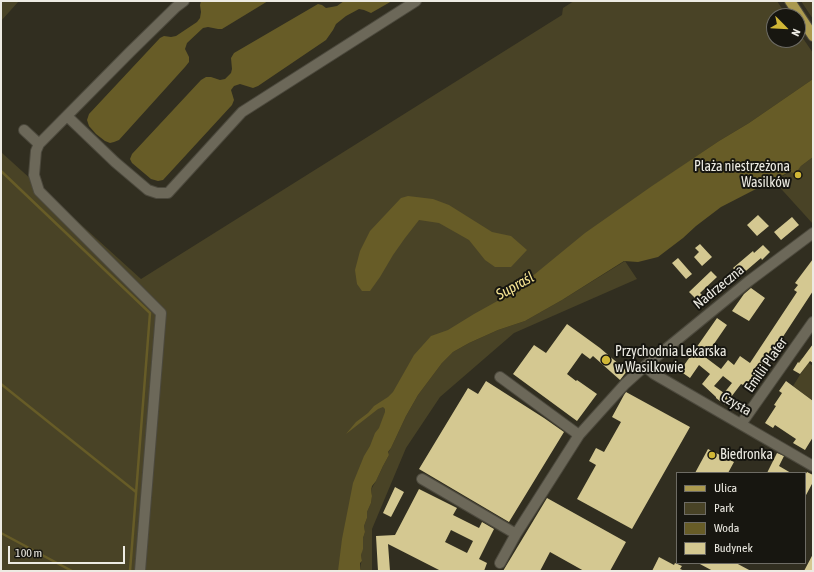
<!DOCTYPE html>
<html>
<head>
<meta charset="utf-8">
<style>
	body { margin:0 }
	#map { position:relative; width:814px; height:572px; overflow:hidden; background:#312e20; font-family:"Asap Condensed",sans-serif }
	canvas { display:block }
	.frame { position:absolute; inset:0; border:2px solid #edebe3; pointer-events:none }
	.legend { position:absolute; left:676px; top:472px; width:130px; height:92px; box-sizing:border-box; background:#171610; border:1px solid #6d6b64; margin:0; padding:5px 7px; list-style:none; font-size:12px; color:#edebe3 }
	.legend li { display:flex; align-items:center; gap:8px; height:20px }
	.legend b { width:20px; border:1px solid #6d6b64 }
	.north { position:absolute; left:766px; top:8px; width:40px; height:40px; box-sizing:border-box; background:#171610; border:1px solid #6d6b64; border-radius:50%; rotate:114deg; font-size:11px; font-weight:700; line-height:16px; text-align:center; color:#edebe3 }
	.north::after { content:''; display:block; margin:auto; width:14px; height:18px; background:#d1b736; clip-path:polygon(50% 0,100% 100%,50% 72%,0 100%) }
	.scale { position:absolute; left:8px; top:546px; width:117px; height:18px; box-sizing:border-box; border:2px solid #edebe3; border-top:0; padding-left:5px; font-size:12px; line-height:14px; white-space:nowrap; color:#edebe3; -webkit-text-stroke:3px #171610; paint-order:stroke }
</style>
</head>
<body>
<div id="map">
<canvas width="814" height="572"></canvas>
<div class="frame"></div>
<ul class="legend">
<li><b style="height:5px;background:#ab9a4f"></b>Ulica</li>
<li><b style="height:11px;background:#494326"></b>Park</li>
<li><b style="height:11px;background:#675c27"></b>Woda</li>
<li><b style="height:11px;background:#d4c891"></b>Budynek</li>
</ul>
<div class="north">N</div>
<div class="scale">100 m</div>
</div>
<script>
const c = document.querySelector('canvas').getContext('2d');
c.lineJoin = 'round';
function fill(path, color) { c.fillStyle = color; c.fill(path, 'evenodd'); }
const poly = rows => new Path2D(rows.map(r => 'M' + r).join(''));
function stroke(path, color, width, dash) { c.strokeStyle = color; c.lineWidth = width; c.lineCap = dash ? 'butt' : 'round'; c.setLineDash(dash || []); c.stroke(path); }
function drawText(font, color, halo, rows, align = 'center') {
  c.font = font + ' "Asap Condensed",sans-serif'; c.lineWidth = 4; c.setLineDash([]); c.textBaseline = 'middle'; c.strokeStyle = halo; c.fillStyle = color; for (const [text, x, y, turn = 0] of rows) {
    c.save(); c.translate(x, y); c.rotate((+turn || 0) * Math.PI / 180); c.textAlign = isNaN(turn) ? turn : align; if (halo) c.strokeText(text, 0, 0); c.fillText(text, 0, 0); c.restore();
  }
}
fill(poly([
	[1,1,19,1,1,21],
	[574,1,777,1,787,16,774,16,774,40,798,40,798,31,813,53,813,79,749,123,719,141,656,184,651,197,509,300,431,344,368,473,350,571,1,571,1,152,141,279,554,20,562,15,563,8],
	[801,1,813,1,813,19],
	[813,157,813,224,774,181,790,172,794,173,801,166],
	[625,261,637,279,514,333,440,397,406,448,372,529,372,571,361,571,360,568,361,563,362,561,361,555,362,550,363,538,365,532,364,526,367,518,367,512,371,503,372,496,371,490,373,486,376,481,383,466,389,455,388,453,391,448,406,416,418,395,442,363,453,352,469,343,498,330,525,321,562,300],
	[802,358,813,366,813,401,793,386,805,367,798,362]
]), '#494326');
fill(poly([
	[201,1,268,1,222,29,218,29,208,27,203,28,187,43,185,49,189,57,189,62,185,67,119,140,114,142,110,143,105,141,96,134,89,126,87,120,89,114,160,38,164,36,171,37,176,36,197,22,200,18,201,12,200,5],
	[344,1,392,1,371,13,364,10,359,9,346,16,336,24,333,30,326,40,258,86,253,88,240,84,234,86,231,90,234,100,232,105,163,180,158,181,151,179,132,163,130,159,132,154,201,80,206,77,211,77,220,80,225,79,231,73,232,69,231,58,234,53,318,4,322,5,326,8,337,6],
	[813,79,813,157,801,166,798,170,794,173,789,172,721,207,696,226,683,238,658,257,638,262,624,261,562,300,525,321,498,330,469,343,453,352,442,363,418,395,406,416,391,448,388,452,389,455,383,466,376,481,372,486,371,490,372,496,371,503,367,512,367,518,364,526,365,532,363,538,363,549,361,555,362,561,360,563,360,568,361,571,338,571,342,539,353,483,364,456,370,446,375,433,379,428,385,412,385,409,383,407,378,409,346,434,356,422,368,413,374,406,388,397,393,392,414,355,431,336,448,330,474,314,510,294,535,274,585,233,652,186,719,141,749,123],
	[408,196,433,199,449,205,492,232,511,236,527,250,511,267,495,267,485,260,469,240,439,223,419,220,405,238,393,255,380,277,370,291,362,291,357,284,355,270,360,251,370,231,401,198]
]), '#675c27');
stroke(poly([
	[1,171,150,313,130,571],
	[1,384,136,492],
	[1,533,72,571]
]), '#675c27', 2.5);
fill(poly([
	[758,215,769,226,757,236,747,225],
	[792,217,799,225,781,240,774,232],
	[700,244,712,257,702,266,694,257,699,252,695,248],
	[763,245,770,252,762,260,761,258,740,276,733,268,753,251,754,253],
	[678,258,692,274,686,279,672,263],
	[813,259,813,291,769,358,770,358,764,367,758,364,750,388,741,384,725,405,716,398,716,397,702,384,710,374,699,365,690,378,680,371,717,318,727,325,705,357,721,369,728,360,734,365,740,356,750,363,797,292,794,290,798,285,795,283],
	[723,376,732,383,724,393,714,386],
	[711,271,717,277,700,293,708,301,699,309,693,303,697,300,689,292],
	[751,288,765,298,749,321,732,311,744,294],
	[567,324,600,348,627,371,620,380,593,356,590,359,582,353,567,374,576,381,577,380,597,394,577,421,513,374,534,345,546,353],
	[813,344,813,363,810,361,800,374,793,370,798,362,799,363],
	[486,381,544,418,564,432,509,522,419,469,468,388,478,394],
	[786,381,813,401,813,437,805,450,793,443,796,439,775,425,773,428,765,423,776,406,774,405,782,393,779,391],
	[626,392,690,427,632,529,577,499,596,465,589,461,596,448,604,452,621,422,612,417,624,395],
	[708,449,734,462,728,473,695,473],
	[777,453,784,456,779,466,791,473,767,473],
	[807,472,813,475,813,482,805,497,805,475],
	[395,487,404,492,391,517,383,513],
	[419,489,457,508,453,515,479,528,482,522,494,529,479,559,487,563,484,571,441,571,388,544,390,571,378,571,376,536,395,535],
	[451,530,473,541,467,553,445,542],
	[547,498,626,542,610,571,584,571,550,552,540,571,503,571],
	[813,554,813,571,804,571],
	[659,557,674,565,675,563,682,566,680,569,685,571,652,571],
	[698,563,736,563,751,571,713,571]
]), '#d4c891');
const minor = poly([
	[67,116,115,162,148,190,157,193,168,193,242,112,416,1],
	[24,130,39,144],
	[645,366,654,374,813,466],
	[500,377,579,435],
	[741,424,813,322],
	[422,479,516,534],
	[500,563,516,534,579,435,625,384,645,366,749,281,813,233],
	[140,571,161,313,39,191,34,175,36,151,39,144,130,52,176,7,184,1]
]);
const major = poly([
	[790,1,813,36]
]);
stroke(minor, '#4c493d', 12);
stroke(major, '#4c493d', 12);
stroke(minor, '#6c6859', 10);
stroke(major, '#ab9a4f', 10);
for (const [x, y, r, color] of [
	[798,175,4,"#d1b736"],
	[606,360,5,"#d1b736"],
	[712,455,4,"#d1b736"]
]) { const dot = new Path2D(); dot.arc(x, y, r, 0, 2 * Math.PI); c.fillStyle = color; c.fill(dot); stroke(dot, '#171610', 1.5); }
drawText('14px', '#edebe3', '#171610', [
	["Plaża niestrzeżona",790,167,"right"],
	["Wasilków",790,183,"right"],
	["Przychodnia Lekarska",615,352],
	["w Wasilkowie",615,368],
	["Biedronka",720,455]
], 'left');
drawText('14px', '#edebe3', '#171610', [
	["Nadrzeczna",719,287,-39],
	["Emilii Plater",766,365,-55],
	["Czysta",736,404,30]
]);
drawText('italic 15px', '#f7e593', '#171610', [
	["Supraśl",515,286,-29]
]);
</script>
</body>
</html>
